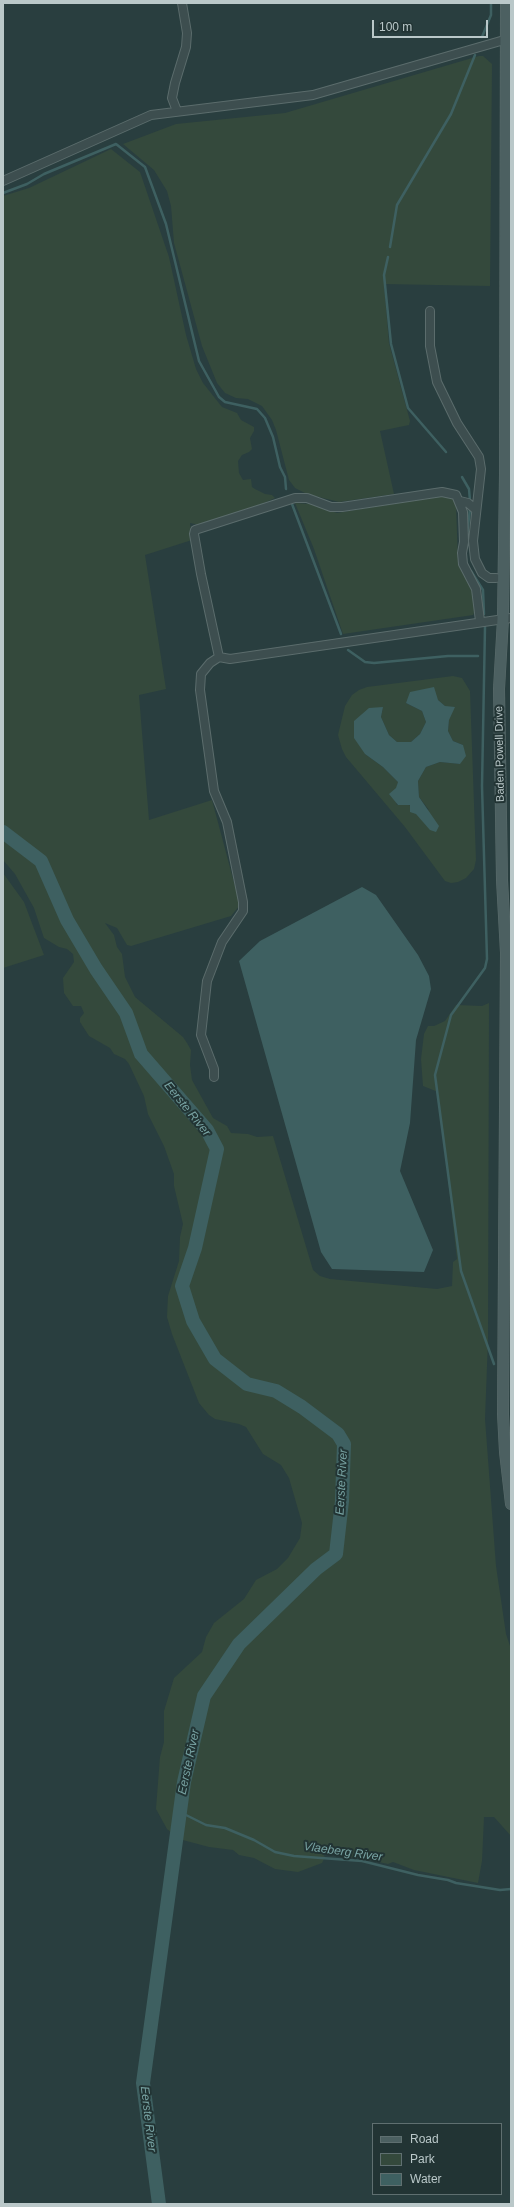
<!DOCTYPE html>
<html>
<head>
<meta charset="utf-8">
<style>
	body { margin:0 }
	#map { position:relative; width:514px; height:2207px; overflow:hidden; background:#293e3f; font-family:Helvetica,sans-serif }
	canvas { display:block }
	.frame { position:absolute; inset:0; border:4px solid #bac8c9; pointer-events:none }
	.legend { position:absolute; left:372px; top:2123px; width:130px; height:72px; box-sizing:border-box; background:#223434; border:1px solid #5f6f70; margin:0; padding:5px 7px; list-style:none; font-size:12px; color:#bac8c9 }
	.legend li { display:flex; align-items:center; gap:8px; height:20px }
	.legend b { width:20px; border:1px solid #5f6f70 }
	.scale { position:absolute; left:372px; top:20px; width:116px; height:18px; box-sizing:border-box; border:2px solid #bac8c9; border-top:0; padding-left:5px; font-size:12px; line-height:14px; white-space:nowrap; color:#bac8c9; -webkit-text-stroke:3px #223434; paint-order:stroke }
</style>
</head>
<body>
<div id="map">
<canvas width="514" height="2207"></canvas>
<div class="frame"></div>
<ul class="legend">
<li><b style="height:5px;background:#4c6061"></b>Road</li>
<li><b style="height:11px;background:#34493c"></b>Park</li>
<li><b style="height:11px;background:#3e6061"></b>Water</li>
</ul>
<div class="scale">100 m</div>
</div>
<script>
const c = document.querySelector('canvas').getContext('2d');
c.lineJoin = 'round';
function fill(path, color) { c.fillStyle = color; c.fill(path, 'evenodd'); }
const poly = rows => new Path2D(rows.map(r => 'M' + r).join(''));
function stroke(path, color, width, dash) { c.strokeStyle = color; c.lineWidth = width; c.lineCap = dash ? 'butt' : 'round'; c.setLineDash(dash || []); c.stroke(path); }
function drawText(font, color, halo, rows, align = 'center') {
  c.font = font + ' Helvetica,sans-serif'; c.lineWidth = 4; c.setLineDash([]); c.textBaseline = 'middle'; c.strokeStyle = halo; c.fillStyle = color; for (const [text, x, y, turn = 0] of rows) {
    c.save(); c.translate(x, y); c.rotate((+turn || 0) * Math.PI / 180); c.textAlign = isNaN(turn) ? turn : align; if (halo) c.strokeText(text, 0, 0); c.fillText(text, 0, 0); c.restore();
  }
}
fill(poly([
	[479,56,483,56,492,64,490,286,384,284,389,343,410,421,409,425,380,431,394,494,339,502,307,494,295,488,289,480,276,430,272,420,262,406,248,399,236,398,225,393,217,383,202,346,174,243,171,206,167,191,154,170,123,144,176,124,285,113],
	[111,149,140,172,169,257,186,335,196,369,203,383,222,407,237,413,241,420,254,427,254,431,250,438,252,449,249,452,242,455,238,461,239,473,243,480,251,479,252,487,255,489,265,494,272,495,275,498,246,511,200,525,190,523,192,540,145,555,166,689,139,695,149,820,212,800,240,905,231,916,131,946,127,945,117,928,105,923,114,935,117,947,122,954,125,977,135,997,183,1037,187,1043,191,1050,190,1065,192,1080,213,1118,227,1126,231,1133,248,1134,257,1137,273,1136,313,1270,320,1276,330,1279,437,1289,452,1286,453,1262,457,1259,438,1092,423,1086,421,1059,424,1034,428,1026,434,1026,445,1021,456,1005,482,1006,489,1003,488,1340,485,1419,496,1566,506,1634,511,1649,511,1836,494,1817,484,1817,482,1861,478,1883,414,1870,393,1862,388,1864,361,1858,348,1857,331,1851,321,1852,325,1857,322,1863,298,1872,275,1869,254,1858,239,1855,233,1850,209,1847,179,1839,167,1829,156,1809,160,1757,164,1742,164,1711,174,1678,202,1652,206,1637,214,1623,244,1599,256,1580,277,1569,288,1558,300,1538,302,1523,289,1478,281,1465,263,1454,246,1427,239,1424,215,1419,209,1415,199,1403,172,1334,167,1317,168,1296,179,1261,180,1237,183,1224,174,1186,174,1174,164,1146,148,1114,144,1096,129,1064,125,1059,114,1054,110,1048,89,1036,80,1022,80,1018,84,1013,81,1006,73,1006,64,993,63,978,74,962,73,954,67,949,59,947,44,938,34,908,15,874,3,860,3,196,29,188],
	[445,495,453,498,456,505,458,561,472,592,475,611,473,615,343,634,314,549,295,503,310,504,337,513],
	[453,676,462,678,470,691,476,860,474,869,466,878,458,882,451,883,445,881,405,827,346,757,342,749,338,735,345,706,352,695,359,690,367,687],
	[438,700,445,706,449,720,448,731,453,741,463,745,460,764,440,762,426,767,418,781,419,797,429,810,404,804,397,805,395,799,398,782,383,767,365,754,383,707,381,717,389,735,397,742,411,742,420,734,426,722,422,711,406,703],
	[3,873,24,902,44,955,3,968]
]), '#34493c');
fill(poly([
	[434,687,438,700,445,706,455,707,449,720,448,731,453,741,463,745,466,756,460,764,440,762,426,767,418,781,419,797,439,826,436,832,430,830,416,814,410,812,410,805,398,805,389,794,396,788,398,782,383,767,365,754,354,738,354,721,369,708,383,707,381,717,389,735,397,742,411,742,420,734,426,722,422,711,406,703,410,692],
	[362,887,376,895,418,955,429,976,431,989,416,1040,410,1123,400,1171,433,1250,424,1272,332,1269,321,1252,239,961,260,941]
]), '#3e6061');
stroke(poly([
	[482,37,491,15,491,3],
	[3,193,27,184,44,174,116,144,145,167,166,224,199,361,219,397,225,402,257,409,265,418,273,437,280,467,285,477,286,489],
	[390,247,397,205,451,114,475,55],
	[388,257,384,275,391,344,408,408,446,452],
	[462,477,469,489,470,501],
	[292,504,341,634],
	[467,535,470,509],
	[471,571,483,590,484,614],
	[485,627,482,786,487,959,485,968,451,1015,435,1075,461,1271,494,1364],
	[348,650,365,662,374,663,448,656,478,656],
	[180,1812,206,1825,225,1828,254,1840,275,1852,294,1856,362,1861,418,1875,448,1880,456,1883,500,1890,511,1889]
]), '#3e6061', 2.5);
stroke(poly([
	[3,832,41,861,67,920,96,969,126,1013,141,1054,207,1130,217,1149,195,1248,182,1286,193,1321,215,1359,247,1384,276,1391,302,1407,338,1434,344,1444,342,1501,336,1554,316,1569,239,1644,204,1696,184,1782,143,2083,159,2204]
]), '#3e6061', 14);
const street = poly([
	[177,111,172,98,175,83,186,47,187,33,182,3],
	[3,181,151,115,313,95,511,38],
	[430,311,430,346,437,382,457,423,479,457,481,469,473,541,475,559,482,573,489,578,496,578],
	[460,501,468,503,476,510],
	[219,657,201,574,194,534,195,530,295,498,307,498,331,507,342,507,442,492,456,495,463,512,464,542,462,553,463,564,476,589,480,621],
	[214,1077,214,1069,201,1035,207,981,222,942,243,911,243,902,227,822,214,791,200,690,201,674,210,663,219,657,230,659,511,618]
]);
const secondary = poly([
	[506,3,505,474,503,619,499,689,502,880,506,953,503,1414,505,1452,511,1504]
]);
stroke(street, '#5b6c6c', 10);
stroke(secondary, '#5b6c6c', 12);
stroke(street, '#3d4e4f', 8);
stroke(secondary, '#4c6061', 11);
drawText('11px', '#bac8c9', '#223434', [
	["Baden Powell Drive",500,754,-91]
]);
drawText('italic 12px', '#78a3a3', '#223434', [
	["Eerste River",187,1109,51],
	["Eerste River",342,1482,-87],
	["Eerste River",189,1762,-78],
	["Vlaeberg River",343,1852,8],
	["Eerste River",148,2119,83]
]);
</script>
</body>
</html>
